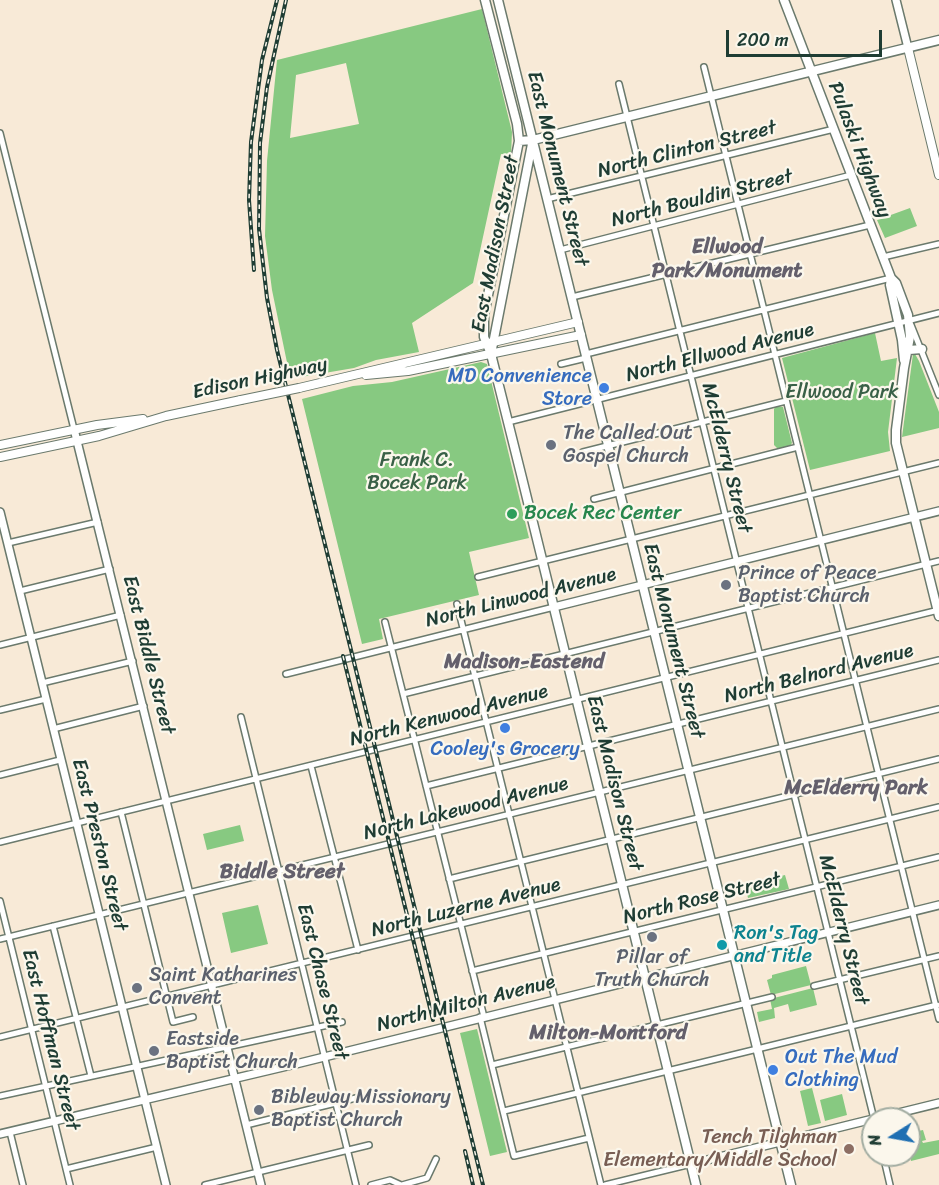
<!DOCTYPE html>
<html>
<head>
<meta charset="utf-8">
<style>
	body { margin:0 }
	#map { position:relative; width:939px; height:1185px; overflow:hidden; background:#f8ead7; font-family:Sriracha,sans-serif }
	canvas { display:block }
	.north { position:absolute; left:861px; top:1107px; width:60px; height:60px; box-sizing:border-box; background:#fbf7ec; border:2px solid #a3ada2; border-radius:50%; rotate:259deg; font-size:16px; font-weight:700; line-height:24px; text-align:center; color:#1f3d34 }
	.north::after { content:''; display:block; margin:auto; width:21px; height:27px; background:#1f6fb2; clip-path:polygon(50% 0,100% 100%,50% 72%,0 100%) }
	.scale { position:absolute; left:726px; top:30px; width:156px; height:27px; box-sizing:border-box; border:3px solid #1f3d34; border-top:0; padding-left:8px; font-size:18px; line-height:21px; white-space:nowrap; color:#1f3d34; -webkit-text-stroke:4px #fbf7ec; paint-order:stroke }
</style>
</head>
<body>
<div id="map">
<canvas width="939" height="1185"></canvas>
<div class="north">N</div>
<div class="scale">200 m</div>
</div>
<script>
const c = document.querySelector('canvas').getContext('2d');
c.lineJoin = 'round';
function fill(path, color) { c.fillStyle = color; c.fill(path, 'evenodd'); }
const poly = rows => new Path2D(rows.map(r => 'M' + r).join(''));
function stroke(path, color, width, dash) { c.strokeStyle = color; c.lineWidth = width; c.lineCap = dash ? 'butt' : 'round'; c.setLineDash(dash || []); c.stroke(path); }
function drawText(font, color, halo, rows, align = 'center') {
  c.font = font + ' Sriracha,sans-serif'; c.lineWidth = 4.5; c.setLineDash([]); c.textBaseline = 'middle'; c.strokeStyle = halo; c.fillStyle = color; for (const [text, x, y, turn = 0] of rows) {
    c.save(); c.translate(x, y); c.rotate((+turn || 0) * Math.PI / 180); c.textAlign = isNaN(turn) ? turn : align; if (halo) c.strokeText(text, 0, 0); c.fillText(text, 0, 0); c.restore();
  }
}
fill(poly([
	[482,9,512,132,511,156,501,154,473,283,412,323,419,352,376,360,354,368,301,377,290,377,272,290,265,236,267,161,277,60],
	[346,63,359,124,290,138,296,75],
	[910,208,917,226,885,238,877,220],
	[875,333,881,361,897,358,888,432,890,451,810,470,782,358],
	[913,354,915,354,919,361,939,412,939,428,902,437],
	[481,362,487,364,529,538,469,552,479,595,379,619,383,639,362,644,302,399,353,386,392,382],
	[776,406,783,407,792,443,790,446,778,449,774,445,774,409],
	[240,825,244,841,207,850,203,834],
	[785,875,789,889,748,898,745,885],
	[258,905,268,944,231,953,222,913],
	[806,966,811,985,771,995,767,980,772,978,772,975],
	[813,988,817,1005,790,1012,788,1004,774,1008,775,1018,759,1022,757,1012,772,1009,770,999],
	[477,1029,507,1152,490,1156,460,1033],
	[812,1088,821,1123,808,1126,800,1091],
	[842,1094,847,1115,825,1121,820,1100],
	[923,1130,926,1140,922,1141,923,1143,939,1140,939,1154,911,1161,909,1133]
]), '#87c981');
const minor = poly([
	[704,67,939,1019],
	[619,84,874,1119],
	[0,133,74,429],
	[547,199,834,129],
	[560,250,851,175],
	[883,257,939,244],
	[572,297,870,225],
	[911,325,939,395],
	[586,354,891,278],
	[561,364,586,358],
	[508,422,939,313],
	[583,452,786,401],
	[594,499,798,447],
	[8,543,98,522],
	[478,577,939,463],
	[20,591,110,569],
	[457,604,601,1185],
	[385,622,484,1017],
	[0,645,121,615],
	[286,674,554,607],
	[42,683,133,661],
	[403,694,939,561],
	[0,710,46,699],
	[241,717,356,1185],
	[53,729,144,706],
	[311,766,358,950],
	[0,775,60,760],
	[426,786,939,660],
	[121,812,173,1022,193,1017],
	[0,842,939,610],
	[449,879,939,759],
	[0,901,70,1185],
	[53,926,91,1076],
	[0,939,939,709],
	[472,971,939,857],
	[814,986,939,956],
	[480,1017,514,1156,589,1138],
	[0,1037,939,807],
	[492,1065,772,997],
	[0,1096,342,1022],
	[504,1111,937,1005],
	[246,1125,360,1097],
	[10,1132,23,1185],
	[883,1155,890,1185],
	[66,1169,157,1147],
	[205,1185,369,1145],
	[371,1185,390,1180,401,1185],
	[402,1185,427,1178,436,1159],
	[605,1185,691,1164]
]);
const tertiary = poly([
	[896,0,908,48],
	[74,429,261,1185],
	[0,512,166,1185],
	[554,607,939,511],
	[874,1119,939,1103],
	[0,1134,300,1063,939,905],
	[691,1164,873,1119]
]);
const secondary = poly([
	[908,48,939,175],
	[366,375,408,371,581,335],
	[299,388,578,322],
	[0,445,97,425,143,419],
	[0,457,99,436,166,416,241,400]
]);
const primary = poly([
	[485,0,517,124,519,141,484,315,484,337,491,354,522,478,696,1185],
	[498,0,791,1185],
	[784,0,891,278,896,283,908,315,910,337,904,368,896,430,896,443,939,616],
	[519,141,533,140,939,40],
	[891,278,890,285,902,340,904,360],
	[909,350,922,349],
	[491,354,532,144]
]);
stroke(minor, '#6b7a6d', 8);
stroke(tertiary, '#6b7a6d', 10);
stroke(secondary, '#6b7a6d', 10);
stroke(primary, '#6b7a6d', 11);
stroke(minor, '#fff', 5);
stroke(tertiary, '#fff', 7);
stroke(secondary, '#fff', 8);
stroke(primary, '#fff', 8);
const rail = poly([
	[286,0,267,87,260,143,259,229,267,298,277,350,483,1185],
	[254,270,249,200,251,142,262,60,277,0],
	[343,656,433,1020],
	[465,1151,473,1185]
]);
stroke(rail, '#1f3d34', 4);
stroke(rail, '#fbf7ec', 1.5, [4.5]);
const secondaryBridge = poly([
	[241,400,299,388]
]);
stroke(secondaryBridge, '#6b7a6d', 10, []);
stroke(secondaryBridge, '#fff', 8);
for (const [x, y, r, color] of [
	[604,388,6,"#3f7fe0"],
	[551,445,6,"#6b7280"],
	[512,514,6,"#2e9e5b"],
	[726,585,6,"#6b7280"],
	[505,728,6,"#3f7fe0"],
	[652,937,6,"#6b7280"],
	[722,945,6,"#0f9aa8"],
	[137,988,6,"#6b7280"],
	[154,1051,6,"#6b7280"],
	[773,1070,6,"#3f7fe0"],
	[259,1110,6,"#6b7280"],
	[849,1149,6,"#8d6e63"]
]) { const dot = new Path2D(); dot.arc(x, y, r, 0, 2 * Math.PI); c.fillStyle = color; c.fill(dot); stroke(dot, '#fbf7ec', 2); }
drawText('20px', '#1f3d34', '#fbf7ec', [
	["North Clinton Street",687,150,-14],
	["Pulaski Highway",859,150,69],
	["East Monument Street",557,169,76],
	["North Bouldin Street",702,199,-14],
	["East Madison Street",496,244,-79],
	["North Ellwood Avenue",720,353,-14],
	["Edison Highway",260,379,-12],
	["McElderry Street",726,458,76],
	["North Linwood Avenue",521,598,-14],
	["East Monument Street",673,641,76],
	["East Biddle Street",148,655,76],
	["North Belnord Avenue",819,674,-14],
	["North Kenwood Avenue",449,716,-14],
	["East Madison Street",614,783,76],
	["North Lakewood Avenue",466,809,-14],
	["East Preston Street",99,845,76],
	["North Rose Street",702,899,-14],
	["North Luzerne Avenue",466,908,-14],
	["McElderry Street",843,930,76],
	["East Chase Street",322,982,76],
	["North Milton Avenue",466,1004,-14],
	["East Hoffman Street",50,1040,76]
]);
drawText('20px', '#366cbe', '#fbf7ec', [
	["MD Convenience",592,377],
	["Store",592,400],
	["Cooley's Grocery",505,750,"center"],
	["Out The Mud",785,1058,"left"],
	["Clothing",785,1081,"left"]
], 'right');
drawText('20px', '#396047', '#fbf7ec', [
	["Ellwood Park",842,393],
	["Frank C.",417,461],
	["Bocek Park",417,484]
]);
drawText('20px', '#5b616d', '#fbf7ec', [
	["The Called Out",563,434],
	["Gospel Church",563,457],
	["Prince of Peace",738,574],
	["Baptist Church",738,597],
	["Pillar of",652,958,"center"],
	["Truth Church",652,981,"center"],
	["Saint Katharines",149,976],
	["Convent",149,999],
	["Eastside",166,1040],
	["Baptist Church",166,1063],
	["Bibleway Missionary",271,1098],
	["Baptist Church",271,1121]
], 'left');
drawText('20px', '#27864d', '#fbf7ec', [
	["Bocek Rec Center",524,514]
], 'left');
drawText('20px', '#0d838f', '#fbf7ec', [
	["Ron's Tag",734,934],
	["and Title",734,957]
], 'left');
drawText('20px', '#785e54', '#fbf7ec', [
	["Tench Tilghman",837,1138],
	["Elementary/Middle School",837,1161]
], 'right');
drawText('bold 21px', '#64606c', '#fbf7ec', [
	["Ellwood",727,248],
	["Park/Monument",727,272],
	["Madison-Eastend",524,663],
	["McElderry Park",856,789],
	["Biddle Street",282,873],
	["Milton-Montford",608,1034]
]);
</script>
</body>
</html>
